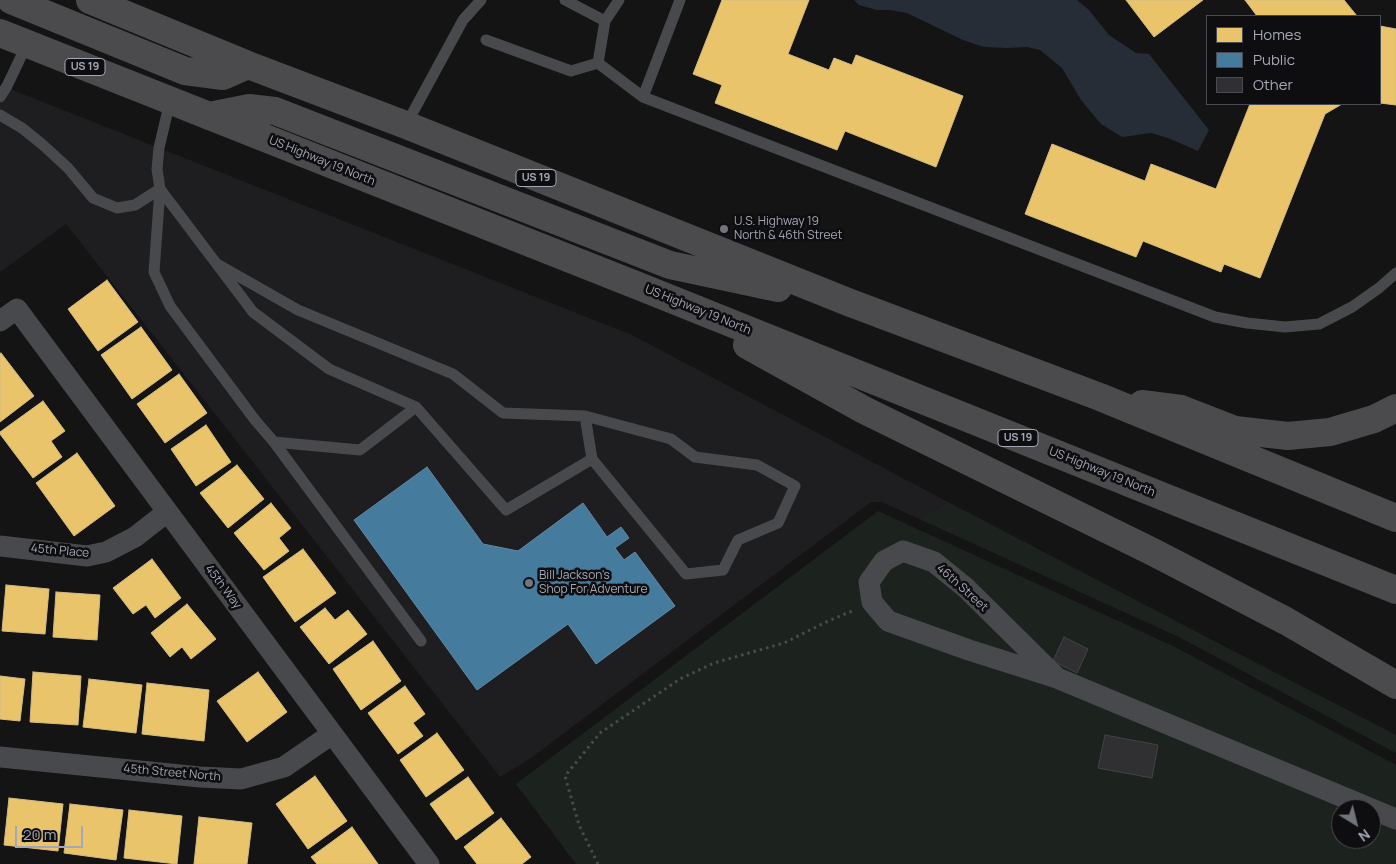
<!DOCTYPE html>
<html>
<head>
<meta charset="utf-8">
<style>
	body { margin:0 }
	#map { position:relative; width:1396px; height:864px; overflow:hidden; background:#141414; font-family:Manrope,sans-serif }
	canvas { display:block }
	.legend { position:absolute; left:1206px; top:15px; width:175px; height:90px; box-sizing:border-box; background:#0e0e10; border:1px solid #4a4b52; margin:0; padding:6px 9px; list-style:none; font-size:15px; color:#a4a7b6 }
	.legend li { display:flex; align-items:center; gap:10px; height:25px }
	.legend b { width:25px; border:1px solid #4a4b52 }
	.north { position:absolute; left:1331px; top:799px; width:50px; height:50px; box-sizing:border-box; background:#0e0e10; border:1px solid #4a4b52; border-radius:50%; rotate:144deg; font-size:14px; font-weight:700; line-height:20px; text-align:center; color:#a4a7b6 }
	.north::after { content:''; display:block; margin:auto; width:18px; height:22px; background:#72747d; clip-path:polygon(50% 0,100% 100%,50% 72%,0 100%) }
	.scale { position:absolute; left:15px; top:826px; width:68px; height:22px; box-sizing:border-box; border:2px solid #a4a7b6; border-top:0; padding-left:6px; font-size:15px; line-height:18px; white-space:nowrap; color:#a4a7b6; -webkit-text-stroke:4px #0e0e10; paint-order:stroke }
</style>
</head>
<body>
<div id="map">
<canvas width="1396" height="864"></canvas>
<ul class="legend">
<li><b style="height:14px;background:#e9c46a"></b>Homes</li>
<li><b style="height:14px;background:#457b9d"></b>Public</li>
<li><b style="height:14px;background:#303032"></b>Other</li>
</ul>
<div class="north">N</div>
<div class="scale">20 m</div>
</div>
<script>
const c = document.querySelector('canvas').getContext('2d');
c.lineJoin = 'round';
function fill(path, color) { c.fillStyle = color; c.fill(path, 'evenodd'); }
const poly = rows => new Path2D(rows.map(r => 'M' + r).join(''));
function stroke(path, color, width, dash) { c.strokeStyle = color; c.lineWidth = width; c.lineCap = dash ? 'butt' : 'round'; c.setLineDash(dash || []); c.stroke(path); }
function drawText(font, color, halo, rows, align = 'center') {
  c.font = font + ' Manrope,sans-serif'; c.lineWidth = 5; c.setLineDash([]); c.textBaseline = 'middle'; c.strokeStyle = halo; c.fillStyle = color; for (const [text, x, y, turn = 0] of rows) {
    c.save(); c.translate(x, y); c.rotate((+turn || 0) * Math.PI / 180); c.textAlign = isNaN(turn) ? turn : align; if (halo) c.strokeText(text, 0, 0); c.fillText(text, 0, 0); c.restore();
  }
}
fill(poly([
	[0,85,632,335,948,502,919,519,882,502,871,502,531,758,500,777,66,224,0,272]
]), '#1e1e20');
fill(poly([
	[948,502,1218,643,1396,735,1396,753,1179,637,919,519],
	[878,511,1175,647,1396,765,1396,864,576,864,516,784],
	[1341,809,1371,809,1371,839,1341,839]
]), '#1c231e');
fill(poly([
	[854,0,1077,0,1089,10,1109,35,1136,53,1149,54,1209,130,1198,151,1168,138,1151,133,1122,137,1101,124,1081,100,1062,68,1040,50,1027,47,1007,48,984,47,963,40,907,13,890,10,877,10,859,5]
]), '#272d36');
const homes = poly([
	[722,0,809,0,788,54,829,70,834,58,852,65,856,55,963,96,936,167,845,131,837,150,715,103,722,85,693,74,722,0],
	[1126,0,1203,0,1154,37,1126,0],
	[1245,0,1344,0,1357,16,1257,16,1245,0],
	[1380,26,1396,29,1396,105,1380,103,1380,26],
	[1250,104,1342,104,1325,114,1260,278,1224,264,1221,272,1143,241,1136,257,1025,214,1052,144,1145,181,1151,164,1216,189,1250,104],
	[107,280,138,322,98,351,68,309,107,280],
	[141,327,172,370,132,399,101,355,141,327],
	[1,353,34,396,0,422,0,354,1,353],
	[179,374,207,413,165,443,137,404,179,374],
	[43,401,65,431,51,441,62,457,33,478,0,434,0,432,43,401],
	[206,425,231,462,196,486,171,449,206,425],
	[77,453,115,506,74,536,36,483,77,453],
	[237,465,264,499,228,528,200,493,237,465],
	[271,503,291,528,279,538,289,551,264,570,234,533,271,503],
	[303,549,336,593,295,622,263,577,303,549],
	[152,559,181,598,155,618,146,605,133,614,113,588,152,559],
	[6,585,49,589,45,634,2,631,6,585],
	[56,592,100,595,97,640,53,637,56,592],
	[187,604,216,639,191,659,182,647,170,657,151,633,187,604],
	[325,608,335,620,348,610,367,634,329,664,300,627,325,608],
	[373,641,401,681,361,710,333,669,373,641],
	[33,672,81,676,78,725,30,722,33,672],
	[258,672,287,712,247,742,217,701,258,672],
	[0,676,25,679,20,721,0,719,0,676],
	[89,679,142,685,136,733,83,727,89,679],
	[147,683,209,690,204,741,142,734,147,683],
	[405,686,425,714,413,723,423,736,398,754,368,713,405,686],
	[437,733,464,770,426,797,400,760,437,733],
	[315,776,347,821,308,849,276,804,315,776],
	[468,777,494,813,456,840,430,804,468,777],
	[9,798,63,804,58,851,4,845,9,798],
	[70,804,123,810,116,860,64,853,70,804],
	[129,810,182,816,177,864,124,858,129,810],
	[199,817,252,823,247,864,194,864,199,817],
	[501,818,531,857,522,864,477,864,464,847,501,818],
	[352,827,378,864,317,864,311,857,352,827]
]);
fill(homes, '#e9c46a');
stroke(homes, '#d4bb81', 1);
const public = poly([
	[427,467,483,544,518,551,583,503,607,537,621,527,629,538,615,548,624,560,635,552,675,606,596,664,568,624,477,690,354,520,427,467]
]);
fill(public, '#457b9d');
stroke(public, '#6288a4', 1);
const building = poly([
	[1064,637,1088,649,1077,673,1053,661,1064,637],
	[1105,735,1158,745,1152,778,1098,768,1105,735]
]);
fill(building, '#303032');
stroke(building, '#424348', 1);
stroke(poly([
	[598,864,579,825,565,776,600,733,680,679,714,663,784,643,826,622,852,611]
]), '#4a4a4f', 3, [2.5, 4]);
stroke(poly([
	[565,0,605,21,619,0],
	[605,21,598,63,643,97,1215,317,1247,323,1285,327,1319,324,1352,307,1379,288,1396,273],
	[486,40,571,71,598,63],
	[0,97,7,86,27,44],
	[643,97,680,0],
	[170,101,159,148,157,169,160,189,253,312,329,369,416,407,506,510,592,459,585,416,503,413,453,374,298,310,217,264],
	[0,115,22,128,43,145,68,168,93,198,117,208,135,205,160,189],
	[406,125,463,20,481,0],
	[160,189,154,272,170,306,255,420,274,442,360,450,416,407],
	[585,416,671,439,695,457,757,465,795,486,778,523,738,540,723,570,686,574,592,459],
	[274,442,421,641]
]), '#48494d', 11);
stroke(poly([
	[0,321,17,309,429,864],
	[0,546,87,556,106,552,135,537,167,512],
	[1057,678,966,588,934,562,903,551,884,561,869,582,872,602,888,621,969,650,1057,678,1396,819],
	[0,757,200,777,241,779,284,767,332,734]
]), '#48494d', 21);
stroke(poly([
	[11,0,185,71,223,76,248,65],
	[90,0,248,65,406,125,848,302,1100,397,1396,518],
	[0,33,641,287,1396,590],
	[209,116,249,108,275,111,670,265,778,288],
	[747,345,864,410,1153,552,1286,621,1396,685],
	[1142,404,1181,409,1235,430,1288,436,1330,432,1374,419,1396,408]
]), '#4b4b4e', 28);
for (const [x, y, r, color] of [
	[724,229,5,"#72747d"],
	[529,583,5,"#72747d"]
]) { const dot = new Path2D(); dot.arc(x, y, r, 0, 2 * Math.PI); c.fillStyle = color; c.fill(dot); stroke(dot, '#0e0e10', 2); }
for (const [x, y, w] of [
	[85,67,40],
	[536,178,40],
	[1018,438,40]
]) { const box = new Path2D(); box.roundRect(x - w / 2, y - 8.5, w, 17, 4); c.fillStyle = '#0e0e10'; c.fill(box); stroke(box, '#a4a7b6', 1); }
drawText('bold 11px', '#a4a7b6', null, [
	["US 19",85,67],
	["US 19",536,178],
	["US 19",1018,438]
]);
drawText('12px', '#a4a7b6', '#0e0e10', [
	["US Highway 19 North",322,161,22],
	["US Highway 19 North",698,310,22],
	["US Highway 19 North",1102,472,22],
	["45th Place",60,551,5],
	["45th Way",223,587,53],
	["46th Street",962,588,42],
	["45th Street North",172,773,5]
]);
drawText('12px', '#a4a7b6', '#0e0e10', [
	["U.S. Highway 19",734,222],
	["North & 46th Street",734,236],
	["Bill Jackson's",539,576],
	["Shop For Adventure",539,590]
], 'left');
</script>
</body>
</html>
